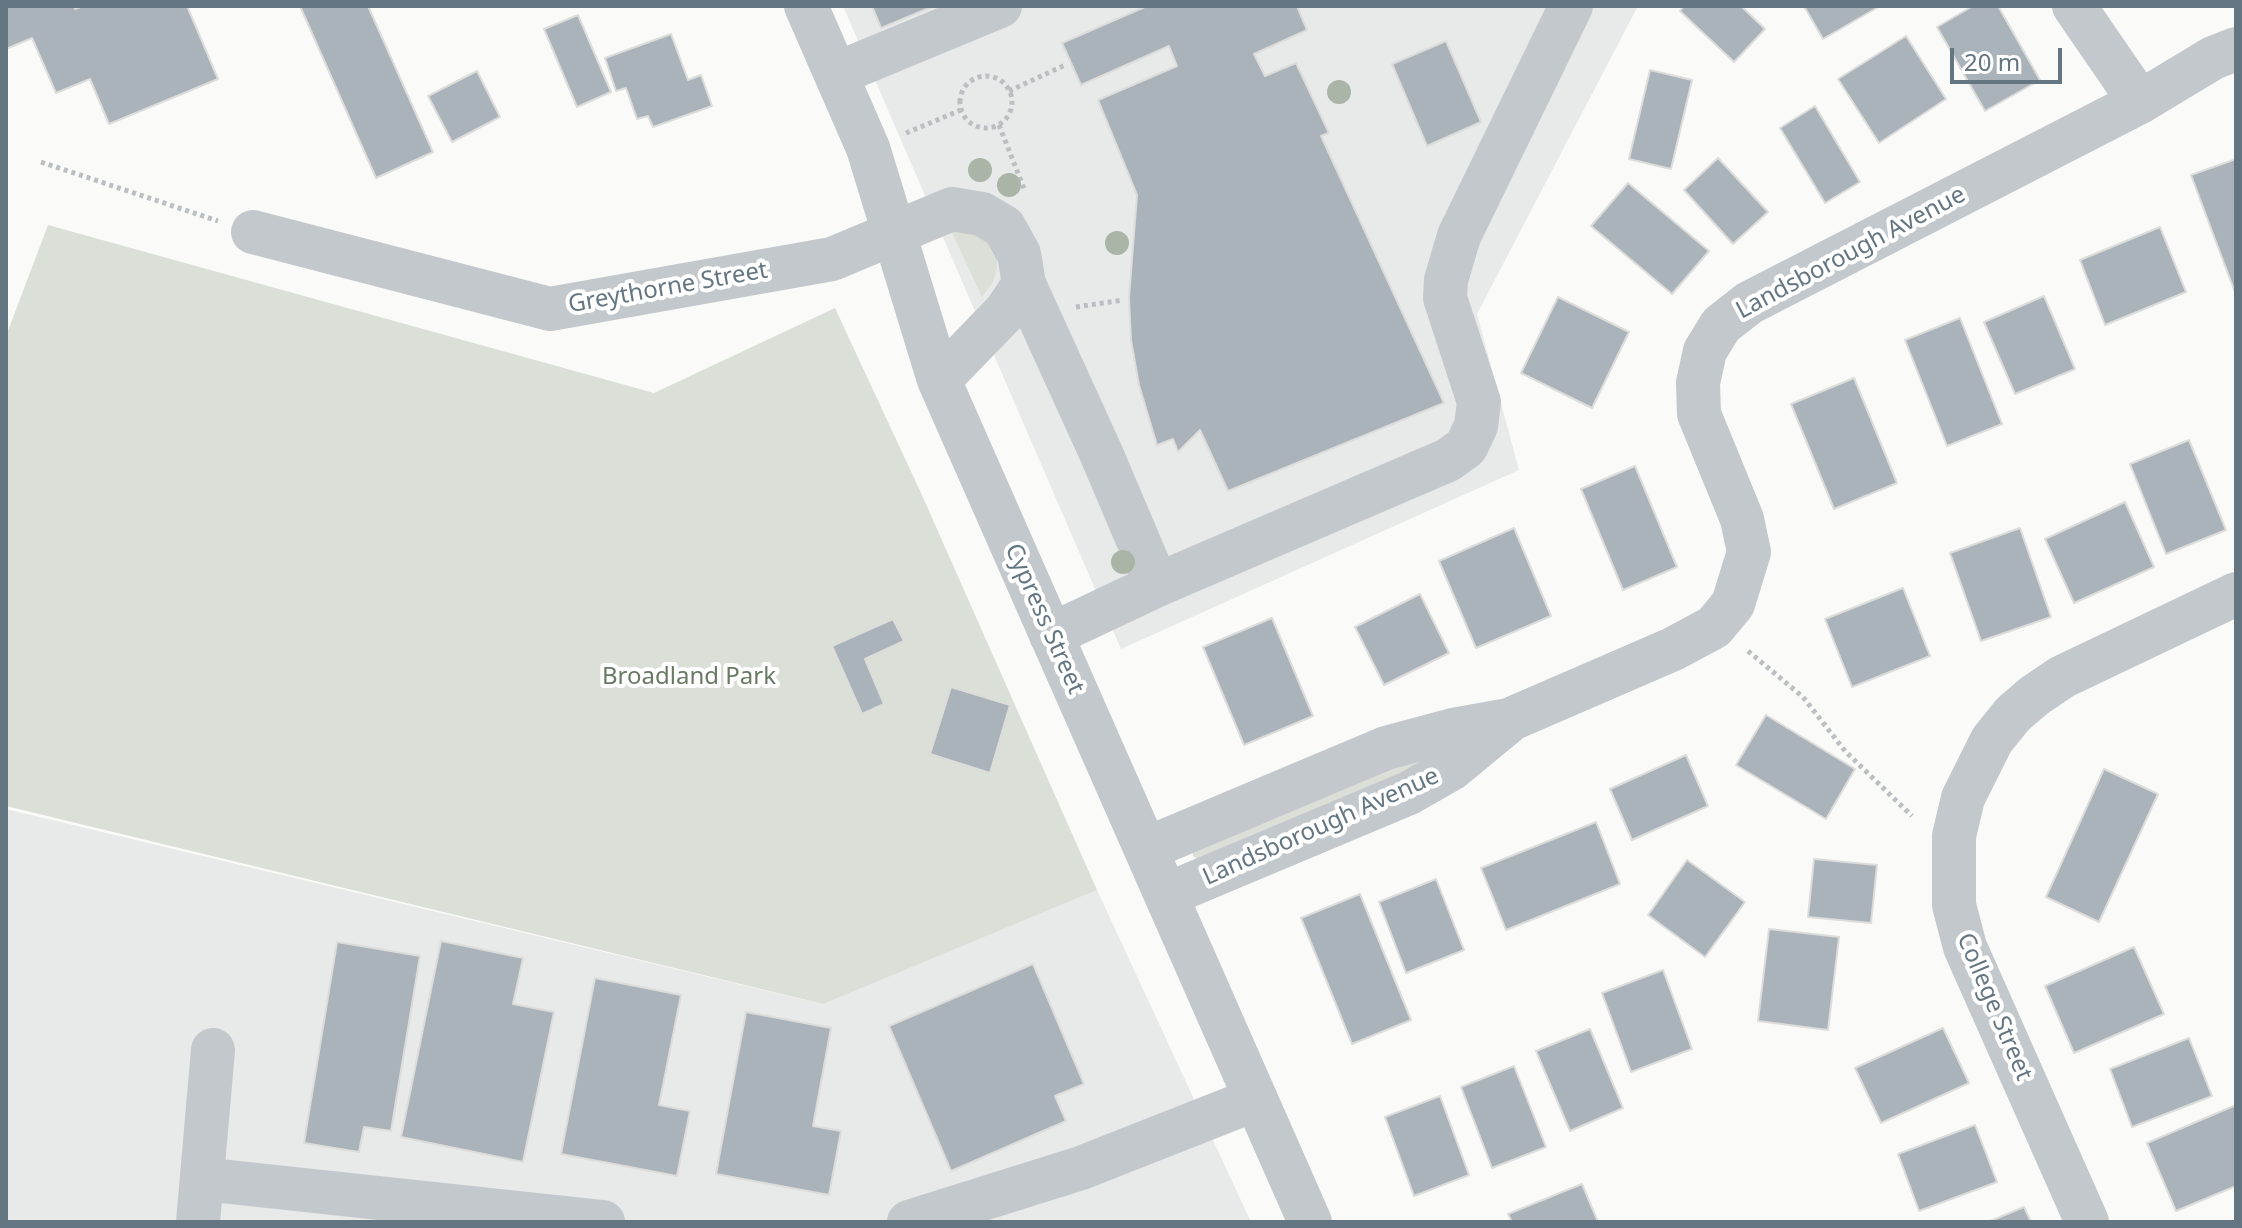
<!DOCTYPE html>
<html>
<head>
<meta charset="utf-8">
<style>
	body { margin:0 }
	#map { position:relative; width:2242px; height:1228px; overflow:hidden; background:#fafaf8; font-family:"Noto Sans",sans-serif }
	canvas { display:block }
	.frame { position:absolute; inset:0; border:8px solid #657683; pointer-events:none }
	.scale { position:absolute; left:1950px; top:48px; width:112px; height:36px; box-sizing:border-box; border:4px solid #657683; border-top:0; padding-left:10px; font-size:24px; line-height:28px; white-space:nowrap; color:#657683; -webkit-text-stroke:6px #fff; paint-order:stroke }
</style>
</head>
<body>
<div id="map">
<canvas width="2242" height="1228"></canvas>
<div class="frame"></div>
<div class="scale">20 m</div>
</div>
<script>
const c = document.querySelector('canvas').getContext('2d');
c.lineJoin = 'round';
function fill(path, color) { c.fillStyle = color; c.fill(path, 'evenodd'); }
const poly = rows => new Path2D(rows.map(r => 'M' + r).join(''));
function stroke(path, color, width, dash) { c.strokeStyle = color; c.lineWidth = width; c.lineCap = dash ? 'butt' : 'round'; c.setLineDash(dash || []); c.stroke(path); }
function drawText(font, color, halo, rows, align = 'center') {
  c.font = font + ' "Noto Sans",sans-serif'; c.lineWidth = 8; c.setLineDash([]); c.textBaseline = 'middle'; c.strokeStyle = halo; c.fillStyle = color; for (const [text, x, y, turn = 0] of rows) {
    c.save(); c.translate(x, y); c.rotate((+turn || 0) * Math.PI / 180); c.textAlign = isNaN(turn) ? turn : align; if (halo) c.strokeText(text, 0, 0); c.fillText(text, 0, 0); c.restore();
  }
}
fill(poly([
	[843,6,1638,6,1477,314,1519,470,1121,649],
	[6,809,822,1004,1097,890,1251,1222,6,1222]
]), '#e8e9e9');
fill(poly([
	[48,225,654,393,835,308,921,493,1097,890,823,1004,6,806,6,336],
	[951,230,985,236,997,250,997,268,993,282,982,297],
	[1445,741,1410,774,1201,862,1193,856,1193,850]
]), '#dadfd7');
const building = poly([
	[6,6,74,6,75,9,83,6,187,6,218,79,109,124,90,79,56,93,32,38,6,49,6,6],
	[300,6,368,6,433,152,376,178,300,6],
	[872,6,934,6,881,28,872,6],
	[1147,6,1297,6,1307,30,1254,54,1265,76,1296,63,1329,133,1321,136,1444,403,1228,491,1200,430,1178,452,1173,439,1157,445,1139,385,1131,340,1129,298,1137,195,1098,100,1177,66,1169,46,1081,85,1062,43,1147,6],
	[1684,6,1741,6,1765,29,1734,62,1680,11,1684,6],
	[1804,6,1880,6,1823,39,1804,6],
	[1973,6,1998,6,2040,80,1985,111,1937,27,1973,6],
	[578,15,611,92,577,107,544,29,578,15],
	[671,34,688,80,701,75,712,106,653,127,648,116,637,119,626,88,616,91,605,58,671,34],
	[1906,36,1946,99,1879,143,1838,79,1906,36],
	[1446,41,1481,122,1427,146,1392,64,1446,41],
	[1650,70,1692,80,1671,169,1629,159,1650,70],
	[477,71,500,117,452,142,428,96,477,71],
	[1815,106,1860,182,1825,203,1780,128,1815,106],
	[1718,158,1768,212,1733,244,1684,190,1718,158],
	[2236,159,2236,295,2191,175,2236,159],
	[1628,183,1709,251,1672,294,1591,226,1628,183],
	[2160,227,2186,292,2105,325,2080,260,2160,227],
	[2044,296,2075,369,2015,394,1984,322,2044,296],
	[1558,297,1629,332,1592,408,1521,373,1558,297],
	[1960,318,2002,424,1947,446,1905,340,1960,318],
	[1854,378,1897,483,1834,509,1791,404,1854,378],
	[2189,440,2226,530,2166,554,2130,464,2189,440],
	[1635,466,1677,567,1623,590,1581,489,1635,466],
	[2125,502,2154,567,2074,603,2045,539,2125,502],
	[1514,528,1551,616,1476,648,1439,561,1514,528],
	[2020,528,2051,617,1981,641,1950,553,2020,528],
	[1903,588,1930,656,1852,687,1825,619,1903,588],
	[1420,594,1449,653,1384,685,1355,627,1420,594],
	[1272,618,1313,716,1244,745,1203,647,1272,618],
	[893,619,904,641,865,659,884,704,862,714,832,646,893,619],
	[951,687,1010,705,990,773,930,754,951,687],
	[1766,715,1855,769,1826,819,1736,765,1766,715],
	[1686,755,1708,806,1632,840,1610,789,1686,755],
	[2104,769,2158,794,2099,922,2046,897,2104,769],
	[1596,822,1620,884,1506,930,1481,868,1596,822],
	[1814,859,1877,865,1871,923,1808,917,1814,859],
	[1687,860,1745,902,1705,957,1648,915,1687,860],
	[1436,879,1464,950,1406,973,1379,902,1436,879],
	[1360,894,1411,1020,1352,1044,1301,918,1360,894],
	[1769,929,1839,937,1828,1030,1758,1021,1769,929],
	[441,941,523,958,513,1004,554,1012,523,1162,401,1137,441,941],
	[337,942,420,956,391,1131,364,1127,359,1152,304,1143,337,942],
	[2134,947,2164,1014,2074,1053,2045,986,2134,947],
	[1033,964,1084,1084,1055,1096,1066,1121,951,1171,889,1026,1033,964],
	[1663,970,1692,1049,1631,1072,1602,993,1663,970],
	[595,978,681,995,659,1105,690,1111,677,1176,561,1154,595,978],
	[746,1012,831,1028,813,1126,841,1131,829,1195,716,1174,746,1012],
	[1943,1028,1969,1083,1881,1123,1855,1068,1943,1028],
	[1590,1029,1623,1108,1570,1131,1536,1051,1590,1029],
	[2189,1038,2212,1096,2132,1127,2110,1069,2189,1038],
	[1514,1066,1546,1147,1492,1168,1461,1087,1514,1066],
	[1440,1096,1469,1175,1414,1196,1385,1117,1440,1096],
	[2236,1105,2236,1186,2176,1211,2147,1143,2236,1105],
	[1975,1125,1997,1182,1919,1211,1898,1154,1975,1125],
	[1582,1184,1598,1222,1512,1222,1508,1214,1582,1184],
	[2024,1207,2031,1222,1988,1222,2024,1207]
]);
fill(building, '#aab3b9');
stroke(building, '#dcdcda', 2);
stroke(poly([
	'960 102a26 26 0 1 1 52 0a26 26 0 1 1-52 0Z',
	[1009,91,1065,65],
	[999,125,1025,191],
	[906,133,961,110],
	[41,162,218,221],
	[1076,307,1123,300],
	[1748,651,1803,697,1845,751,1912,816]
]), '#bbbfc2', 5, [4, 4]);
stroke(poly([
	[806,6,868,148,939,380,1310,1222],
	[2074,6,2140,102],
	[836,74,1000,6],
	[253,232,550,309,832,259,952,209,982,214,1004,227,1019,254,1024,284,1101,453,1157,585],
	[939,380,1006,311,1024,284],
	[1051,635,1157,585,1448,460,1466,447,1476,426,1479,402,1445,298,1446,280,1459,236,1571,6],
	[1146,849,1386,748,1453,730,1509,720,1673,649,1714,627,1733,604,1749,552,1742,519,1699,414,1698,383,1705,351,1721,325,1749,303,2140,102,2213,58,2236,49],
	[1166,895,1409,793,1451,769,1508,722],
	[202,1179,603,1222],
	[198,1222,213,1050],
	[909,1222,1081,1168,1256,1099],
	[2087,1222,1965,947,1954,905,1954,836,1963,798,1992,740,2013,714,2034,696,2062,677,2236,594]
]), '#c3c8cc', 44);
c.fillStyle = '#aab4a7';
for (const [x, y] of [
	[1339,92],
	[980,170],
	[1009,185],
	[1117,243],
	[1123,562]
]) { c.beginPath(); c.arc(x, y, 12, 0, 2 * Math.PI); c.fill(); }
drawText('24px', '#657683', '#fff', [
	["Landsborough Avenue",1851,253,-28],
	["Greythorne Street",668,288,-10],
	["Cypress Street",1044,619,66],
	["Landsborough Avenue",1321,827,-24],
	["College Street",1994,1007,67]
]);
drawText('24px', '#687a64', '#fff', [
	["Broadland Park",689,677]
]);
</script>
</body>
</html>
